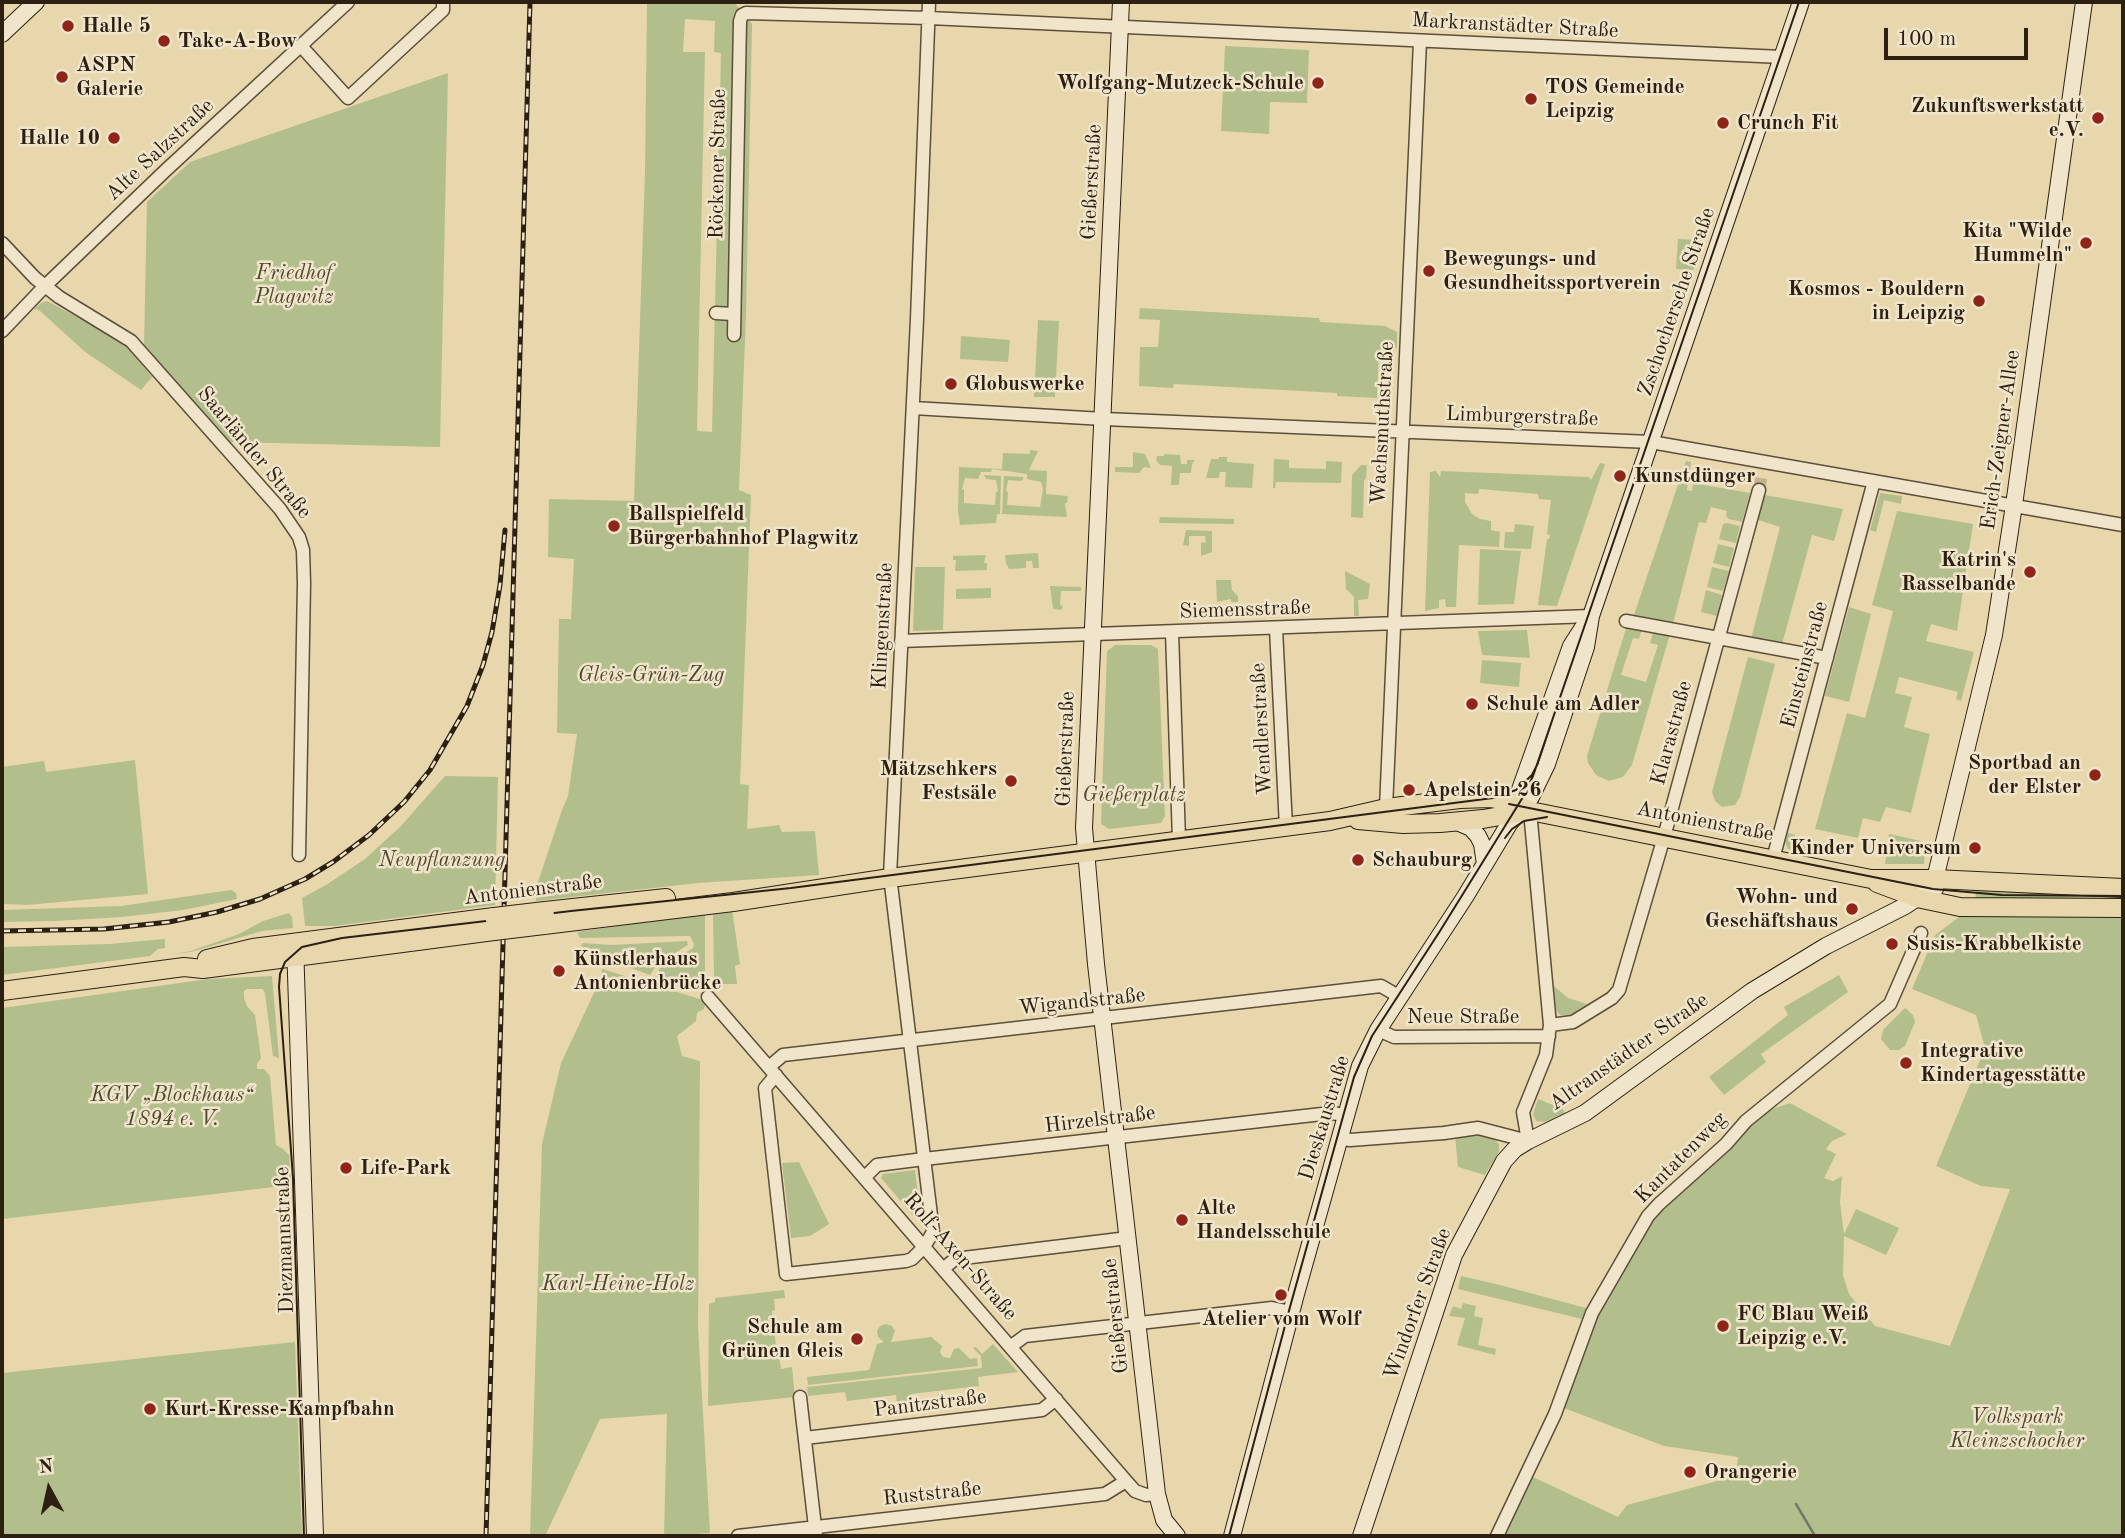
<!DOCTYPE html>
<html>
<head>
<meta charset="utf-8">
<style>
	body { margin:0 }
	#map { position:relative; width:2125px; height:1538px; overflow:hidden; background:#e8d7ad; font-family:"Old Standard TT",serif }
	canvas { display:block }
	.frame { position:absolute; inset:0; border:4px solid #2d2012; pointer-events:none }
	.north { position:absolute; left:14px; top:1454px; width:70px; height:70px; -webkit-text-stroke:5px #f0e5ca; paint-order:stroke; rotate:352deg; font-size:19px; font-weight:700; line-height:28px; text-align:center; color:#2d2012 }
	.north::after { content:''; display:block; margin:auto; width:24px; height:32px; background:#2d2012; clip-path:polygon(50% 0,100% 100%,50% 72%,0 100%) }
	.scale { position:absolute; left:1884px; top:28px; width:144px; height:32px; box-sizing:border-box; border:4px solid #2d2012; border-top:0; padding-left:9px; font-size:21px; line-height:24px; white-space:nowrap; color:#2d2012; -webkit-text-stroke:5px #f0e5ca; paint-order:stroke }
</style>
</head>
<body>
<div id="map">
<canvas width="2125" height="1538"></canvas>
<div class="frame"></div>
<div class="north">N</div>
<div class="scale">100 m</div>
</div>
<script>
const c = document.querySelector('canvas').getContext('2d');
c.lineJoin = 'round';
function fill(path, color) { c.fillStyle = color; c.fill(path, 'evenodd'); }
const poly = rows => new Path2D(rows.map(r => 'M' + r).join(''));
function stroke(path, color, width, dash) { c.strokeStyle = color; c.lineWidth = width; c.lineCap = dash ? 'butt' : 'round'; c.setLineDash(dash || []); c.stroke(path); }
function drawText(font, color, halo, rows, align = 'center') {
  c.font = font + ' "Old Standard TT",serif'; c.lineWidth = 5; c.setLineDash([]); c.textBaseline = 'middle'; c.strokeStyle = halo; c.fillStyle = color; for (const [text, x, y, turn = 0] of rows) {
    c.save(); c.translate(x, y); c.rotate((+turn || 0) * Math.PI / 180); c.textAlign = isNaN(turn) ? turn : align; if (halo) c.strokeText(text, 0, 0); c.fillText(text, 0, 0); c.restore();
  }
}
fill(poly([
	[647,2,734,2,752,24,746,315,739,490,751,495,740,784,749,785,747,829,779,825,782,832,815,831,819,875,698,883,536,901,536,888,562,810,568,796,577,734,557,733,559,619,571,619,574,559,548,557,549,499,634,501,645,171],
	[685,19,715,21,714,52,721,53,712,432,698,431,697,429,705,52,683,52],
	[1225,46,1309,50,1307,103,1270,102,1269,134,1221,131],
	[448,73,440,447,229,442,144,346,147,202,190,162],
	[1678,239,1703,240,1693,270,1676,269],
	[47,301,109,334,129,349,152,377,141,390,84,351,39,310,34,309,41,303],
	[1140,308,1319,318,1320,322,1385,326,1397,332,1397,348,1385,348,1384,354,1379,354,1377,398,1337,396,1337,393,1174,384,1173,388,1139,386,1140,347,1158,347,1160,320,1139,319],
	[1038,320,1059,321,1055,397,1034,397],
	[961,336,1010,340,1008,362,960,359],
	[1030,450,1038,451,1029,470,1047,471,1046,494,1068,496,1067,503,1065,503,1067,517,1002,514,1004,476,1024,477,1022,481,1008,480,1006,491,1008,492,1007,505,1040,507,1043,489,1041,482,1027,479,1027,474,992,469,991,472,981,472,978,479,965,478,962,489,964,490,964,503,995,505,996,492,998,491,996,480,986,479,984,475,1001,476,1000,514,997,514,996,523,960,525,958,511,959,467,1002,469,1003,453,1030,454],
	[1133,452,1145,454,1151,468,1144,467,1139,473,1115,472,1115,467,1133,467],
	[1164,454,1180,455,1181,464,1187,464,1187,460,1195,460,1192,464,1191,473,1180,473,1179,485,1171,485,1172,466,1160,465,1156,460,1157,456,1164,456],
	[1219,457,1227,457,1227,462,1254,464,1252,488,1225,487,1226,472,1220,472,1219,478,1206,478,1211,459,1219,459],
	[1274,459,1289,460,1289,468,1326,469,1326,461,1342,462,1341,483,1276,482,1275,488,1273,488],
	[1686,461,1691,462,1687,490,1692,491,1693,483,1750,493,1742,522,1729,519,1726,516,1727,511,1711,507,1706,523,1699,522,1673,624,1634,615],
	[1600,463,1605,464,1557,606,1538,605,1547,539,1549,539,1550,535,1547,534,1551,500,1539,499,1538,494,1479,489,1478,494,1465,493,1465,502,1472,514,1480,519,1491,521,1491,530,1500,532,1499,547,1459,545,1456,607,1446,607,1445,599,1439,600,1439,608,1425,611,1430,472,1436,471,1440,477,1441,471,1589,477,1591,480],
	[1361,465,1367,465,1366,479,1364,480,1363,518,1351,517,1352,475],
	[1880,493,1902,496,1901,504,1884,500,1876,532,1870,530],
	[1765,495,1843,509,1834,541,1812,535,1782,644,1751,639,1780,527,1758,520],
	[1897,511,1973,524,1957,631,1931,624,1926,641,1974,652,1961,701,1956,699,1958,692,1899,677,1895,693,1912,697,1904,727,1930,734,1911,813,1886,807,1880,822,1863,818,1858,838,1815,829,1847,713,1865,718,1880,663,1893,611,1872,605],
	[1160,517,1234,519,1234,524,1159,523],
	[1727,523,1740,526,1736,543,1719,539,1723,524],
	[1515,524,1534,526,1531,549,1504,548,1505,532,1514,532],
	[1186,530,1212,531,1212,552,1201,556,1201,543,1206,542,1205,536,1189,536,1189,546,1183,545],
	[1718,544,1734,548,1729,567,1713,563],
	[1480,549,1521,551,1514,604,1478,605],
	[1038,553,1039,568,1033,568,1032,561,1026,561,1026,568,1009,569,1006,563,1005,555],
	[986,555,984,563,987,563,987,570,955,571,956,560,953,560,953,556],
	[915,567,945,567,943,630,913,631],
	[1712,567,1729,571,1723,591,1707,587],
	[1345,571,1370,584,1368,599,1358,600,1359,616,1354,616,1354,597,1346,589],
	[1216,580,1231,580,1232,590,1238,596,1238,602,1231,602,1231,599,1217,602],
	[1050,586,1081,587,1081,591,1061,591,1060,604,1063,607,1061,610,1053,609],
	[991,588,991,598,956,599,956,589],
	[1706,590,1722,595,1717,616,1701,612],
	[1849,607,1871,614,1849,702,1825,696],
	[1627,625,1642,628,1639,639,1633,638,1621,675,1646,682,1658,645,1650,643,1654,630,1670,634,1632,765,1623,777,1609,781,1596,775,1588,763,1587,756],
	[1527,630,1530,658,1482,655,1478,631],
	[1115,645,1151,645,1158,649,1165,816,1161,823,1109,829,1101,824,1107,651],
	[1748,657,1775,664,1740,797,1735,805,1722,807,1715,801,1712,792],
	[1482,660,1521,663,1519,687,1480,683],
	[135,760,148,894,27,905,2,904,2,767,44,761,46,772],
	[445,776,498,777,495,905,335,926,305,926,302,898,326,885,365,859,400,827],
	[1788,833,1795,835,1793,843,1824,849,1823,856,1788,849,1785,842],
	[1889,834,1921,841,1918,854,1925,855,1924,864,1885,864],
	[231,890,236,893,237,899,183,910,122,917,56,921,2,922,2,910,121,906],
	[1976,891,2123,893,2123,903,1975,904],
	[732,909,740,964,735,966,737,984,717,984,714,978,713,911],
	[289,913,292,917,293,928,262,931,191,952,173,954,191,951,239,934,263,921],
	[705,913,705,991,655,977,660,968,693,948,694,944,690,936,580,938,577,932],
	[1963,914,2123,915,2123,1536,1501,1536,1511,1514,1533,1477,1618,1517,1627,1505,1736,1476,1738,1457,1664,1446,1564,1408,1600,1309,1653,1217,1720,1157,1766,1111,1790,1103,1847,1134,1832,1141,1826,1149,1836,1154,1824,1178,1833,1181,1842,1176,1840,1203,1844,1234,1856,1209,1899,1228,1886,1255,1844,1236,1843,1275,1849,1294,1875,1326,1950,1346,2010,1189,1981,1186,1936,1166,1985,1048,1976,1015,1912,989,1935,935],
	[165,939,165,948,158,949,150,956,2,975,2,947,109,944],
	[687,941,688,945,657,964,650,975,601,957,581,946,583,943,611,945],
	[602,969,700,999,705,1004,704,1009,697,1013,696,1021,677,1036,682,1056,700,1061,698,1327,710,1533,664,1536,667,1414,600,1419,545,1536,530,1536,542,1144,561,1063,601,978],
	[1839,975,1848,992,1761,1054,1766,1062,1724,1095,1709,1077,1788,1015,1784,1007],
	[272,976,279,1058,273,1056,265,994,263,989,247,989,244,991,244,998,247,1006,255,1015,261,1058,257,1064,257,1069,264,1069,270,1076,276,1145,283,1149,289,1155,291,1185,2,1219,2,1008,208,979],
	[1554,986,1568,998,1587,1004,1569,1016,1560,1015,1556,1010],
	[1905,1008,1913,1015,1915,1022,1905,1046,1899,1050,1890,1050,1881,1039,1883,1030],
	[1538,1099,1558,1107,1561,1106,1566,1115,1545,1122,1536,1121,1533,1114],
	[1485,1135,1491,1136,1499,1144,1499,1151,1485,1175,1458,1167,1455,1136],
	[799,1162,829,1224,810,1236,791,1238,782,1163],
	[915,1170,915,1171,921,1217,915,1218,881,1178,883,1174],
	[1461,1276,1500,1285,1586,1308,1582,1319,1458,1289],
	[784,1290,785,1298,774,1299,775,1310,772,1311,777,1355,779,1355,781,1369,792,1367,795,1397,708,1406,709,1304,715,1302,715,1298],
	[1463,1303,1476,1306,1474,1316,1483,1318,1478,1345,1496,1349,1495,1355,1457,1345,1465,1318,1449,1316,1453,1306,1461,1309],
	[886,1324,892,1326,895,1331,891,1342,931,1337,942,1346,940,1352,943,1357,950,1358,954,1349,959,1348,970,1359,977,1358,978,1366,808,1385,807,1377,869,1370,877,1344,884,1342,878,1337,877,1331,880,1326],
	[295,1342,302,1536,2,1536,2,1373],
	[993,1344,1018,1372,978,1377,979,1386,911,1394,912,1409,898,1411,896,1395,847,1401,845,1392,808,1396,807,1387,982,1368,981,1356,973,1348,976,1347,982,1354]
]), '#b2bf8d');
stroke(poly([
	[1796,1504,1815,1536]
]), '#6d7c6a', 2.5);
stroke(poly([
	[1759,490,1762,474]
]), '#c3b28e', 12, [12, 6]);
const street = poly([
	[301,46,348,98,443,10,443,2],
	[2,243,35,278,59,297,131,341,280,509,299,537,303,550,304,583,299,855],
	[716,313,733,314],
	[2,331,45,286,166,170,348,2],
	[734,335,740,21,742,15,746,13,929,18,1782,57],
	[913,408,1104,419,1651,442,2123,525],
	[1626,621,1827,658],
	[1276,629,1286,827],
	[1172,632,1179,840],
	[901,641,1591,616],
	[1386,808,1420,41],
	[1773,859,1874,481],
	[708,997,1126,1481,1135,1491,1146,1495,1157,1494],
	[1550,1025,1573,1022,1612,998,1619,990,1664,837,1759,490],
	[1378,1030,1394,1037,1549,1036],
	[769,1067,783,1055,1381,986,1400,997],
	[776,1075,765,1088,786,1274,906,1261,912,1259,924,1247,933,1232,890,876,917,319,929,2],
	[1339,1138,1350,1140,1444,1133,1478,1128,1528,1141,1523,1112,1546,1055,1550,1025,1530,811],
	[864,1178,877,1165,924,1159,1331,1113,1346,1115],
	[943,1269,955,1259,1128,1238],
	[1010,1347,1025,1336,1272,1308,1291,1312],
	[800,1397,816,1536],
	[805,1438,1042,1410,1056,1399],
	[738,1536,1105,1494,1126,1481],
	[1497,1536,1555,1414,1592,1313,1648,1216,1659,1204,1726,1144,1746,1121,1890,1004,1921,933]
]);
const secondary = poly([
	[1121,2,1084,828,1096,964,1157,1494,1164,1520,1177,1536],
	[2,34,36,2],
	[1511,815,1571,646,1587,621],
	[1457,822,1471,828,1478,836,1482,844,1485,864],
	[1935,889,1935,879,1994,635,2014,505,2084,2],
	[295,945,315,1536],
	[1232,1536,1296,1294,1360,1066,1378,1030,1465,897,1509,824,1531,797,1547,764,1586,647,1591,616,1801,2],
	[1361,1536,1454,1255,1504,1161,1515,1149,1528,1141,1585,1113,1752,991,1826,946,1905,906,1926,892,1935,879]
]);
const primary = poly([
	[1358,820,1403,824,1440,823,1483,819,1530,811],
	[1877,883,1917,898,1960,907,2123,908],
	[545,911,666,898],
	[544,925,733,902,890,878,1330,821,1386,808,1460,799,1491,798,1515,803,1530,811,1871,879,1935,879,2123,888],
	[207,959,253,948,494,917],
	[2,991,184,967,203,969,494,931]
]);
stroke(street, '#5c4e39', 15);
stroke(secondary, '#2d2012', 18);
stroke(primary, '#2d2012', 20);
stroke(street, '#f0e5ca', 12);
stroke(secondary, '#f0e5ca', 16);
stroke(primary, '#e8d7ad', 18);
stroke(poly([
	[1509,804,1933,889,2002,895,2123,896],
	[1505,838,1512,829,1524,821,1547,817],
	[304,1536,293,1178,279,987,280,974,285,962,302,947,342,938,571,911,791,888,1493,798,1516,790,1532,775,1538,763],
	[1229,1536,1290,1307,1354,1077,1372,1036,1440,931,1523,797,1533,776,1799,2]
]), '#2d2012', 2);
const rail = poly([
	[2,931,104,929,169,922,217,912,260,899,305,879,333,862,369,835,404,802,430,770,467,706,483,665,492,632,500,585,505,530],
	[486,1536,530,2]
]);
stroke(rail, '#2d2012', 5);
stroke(rail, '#f0e5ca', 2.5, [8]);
const primaryBridge = poly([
	[494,917,545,911],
	[494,931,544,925]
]);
stroke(primaryBridge, '#2d2012', 20, []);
stroke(primaryBridge, '#e8d7ad', 18);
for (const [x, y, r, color] of [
	[68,26,7,"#8f2418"],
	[164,41,7,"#8f2418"],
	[62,77,7,"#8f2418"],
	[1318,83,7,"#8f2418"],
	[1531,99,7,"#8f2418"],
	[2098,118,7,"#8f2418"],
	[1723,123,7,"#8f2418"],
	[114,138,7,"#8f2418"],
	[2086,243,7,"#8f2418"],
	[1429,271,7,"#8f2418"],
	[1979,301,7,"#8f2418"],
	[951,384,7,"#8f2418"],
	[1620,476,7,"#8f2418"],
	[614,526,7,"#8f2418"],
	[2030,572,7,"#8f2418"],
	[1472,704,7,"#8f2418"],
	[2095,775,7,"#8f2418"],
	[1011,781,7,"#8f2418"],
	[1409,790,7,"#8f2418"],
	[1975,848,7,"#8f2418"],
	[1358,860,7,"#8f2418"],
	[1852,909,7,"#8f2418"],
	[1892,944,7,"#8f2418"],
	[559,971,7,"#8f2418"],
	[1906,1063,7,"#8f2418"],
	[346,1168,7,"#8f2418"],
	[1182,1220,7,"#8f2418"],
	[1281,1295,7,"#8f2418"],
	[1723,1326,7,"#8f2418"],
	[857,1339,7,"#8f2418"],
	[150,1409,7,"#8f2418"],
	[1690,1472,7,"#8f2418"]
]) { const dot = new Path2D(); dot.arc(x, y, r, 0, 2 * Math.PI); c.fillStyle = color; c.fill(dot); stroke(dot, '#f0e5ca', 2.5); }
drawText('bold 21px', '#2d2012', '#f0e5ca', [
	["Halle 5",82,26],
	["Take-A-Bow",178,41],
	["ASPN",76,65],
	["Galerie",76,89],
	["Wolfgang-Mutzeck-Schule",1304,83,"right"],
	["TOS Gemeinde",1545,87],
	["Leipzig",1545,111],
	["Zukunftswerkstatt",2084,106,"right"],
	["e.V.",2084,130,"right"],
	["Crunch Fit",1737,123],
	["Halle 10",100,138,"right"],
	["Kita \"Wilde",2072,231,"right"],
	["Hummeln\"",2072,255,"right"],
	["Bewegungs- und",1443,259],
	["Gesundheitssportverein",1443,283],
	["Kosmos - Bouldern",1965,289,"right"],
	["in Leipzig",1965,313,"right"],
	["Globuswerke",965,384],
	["Kunstdünger",1634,476],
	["Ballspielfeld",628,514],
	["Bürgerbahnhof Plagwitz",628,538],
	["Katrin's",2016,560,"right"],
	["Rasselbande",2016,584,"right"],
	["Schule am Adler",1486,704],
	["Sportbad an",2081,763,"right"],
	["der Elster",2081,787,"right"],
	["Mätzschkers",997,769,"right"],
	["Festsäle",997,793,"right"],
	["Apelstein 26",1423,790],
	["Kinder Universum",1961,848,"right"],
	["Schauburg",1372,860],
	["Wohn- und",1838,897,"right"],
	["Geschäftshaus",1838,921,"right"],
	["Susis-Krabbelkiste",1906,944],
	["Künstlerhaus",573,959],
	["Antonienbrücke",573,983],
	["Integrative",1920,1051],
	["Kindertagesstätte",1920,1075],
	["Life-Park",360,1168],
	["Alte",1196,1208],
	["Handelsschule",1196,1232],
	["FC Blau Weiß",1737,1314],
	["Leipzig e.V.",1737,1338],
	["Atelier vom Wolf",1281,1319,"center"],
	["Schule am",843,1327,"right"],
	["Grünen Gleis",843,1351,"right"],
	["Kurt-Kresse-Kampfbahn",164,1409],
	["Orangerie",1704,1472]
], 'left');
drawText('21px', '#2d2012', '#f0e5ca', [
	["Markranstädter Straße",1515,26,3],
	["Alte Salzstraße",160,150,-43],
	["Röckener Straße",718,164,-89],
	["Gießerstraße",1092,182,-87],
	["Zschochersche Straße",1677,302,-71],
	["Limburgerstraße",1522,417,2],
	["Wachsmuthstraße",1383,423,-87],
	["Erich-Zeigner-Allee",2001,440,-82],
	["Saarländer Straße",254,453,50],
	["Siemensstraße",1245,610,-2],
	["Klingenstraße",883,626,-87],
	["Einsteinstraße",1805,665,-75],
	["Wendlerstraße",1262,729,-93],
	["Klarastraße",1672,733,-75],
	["Gießerstraße",1066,749,-88],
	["Antonienstraße",1705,822,11],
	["Antonienstraße",533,890,-7],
	["Wigandstraße",1082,1002,-6],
	["Neue Straße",1463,1017],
	["Altranstädter Straße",1629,1052,-35],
	["Dieskaustraße",1325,1118,-73],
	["Hirzelstraße",1100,1120,-7],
	["Kantatenweg",1681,1158,-45],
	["Diezmannstraße",285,1240,-92],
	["Rolf-Axen-Straße",960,1257,49],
	["Windorfer Straße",1418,1304,-70],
	["Gießerstraße",1116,1316,-96],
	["Panitzstraße",930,1404,-7],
	["Ruststraße",932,1494,-6]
]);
drawText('italic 21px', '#4e4831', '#f0e5ca', [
	["Friedhof",294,273],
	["Plagwitz",294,297],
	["Gleis-Grün-Zug",651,675],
	["Gießerplatz",1134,795],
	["Neupflanzung",442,860],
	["KGV „Blockhaus“",172,1095],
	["1894 e. V.",172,1119],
	["Karl-Heine-Holz",618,1284],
	["Volkspark",2017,1417],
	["Kleinzschocher",2017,1441]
]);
</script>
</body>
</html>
